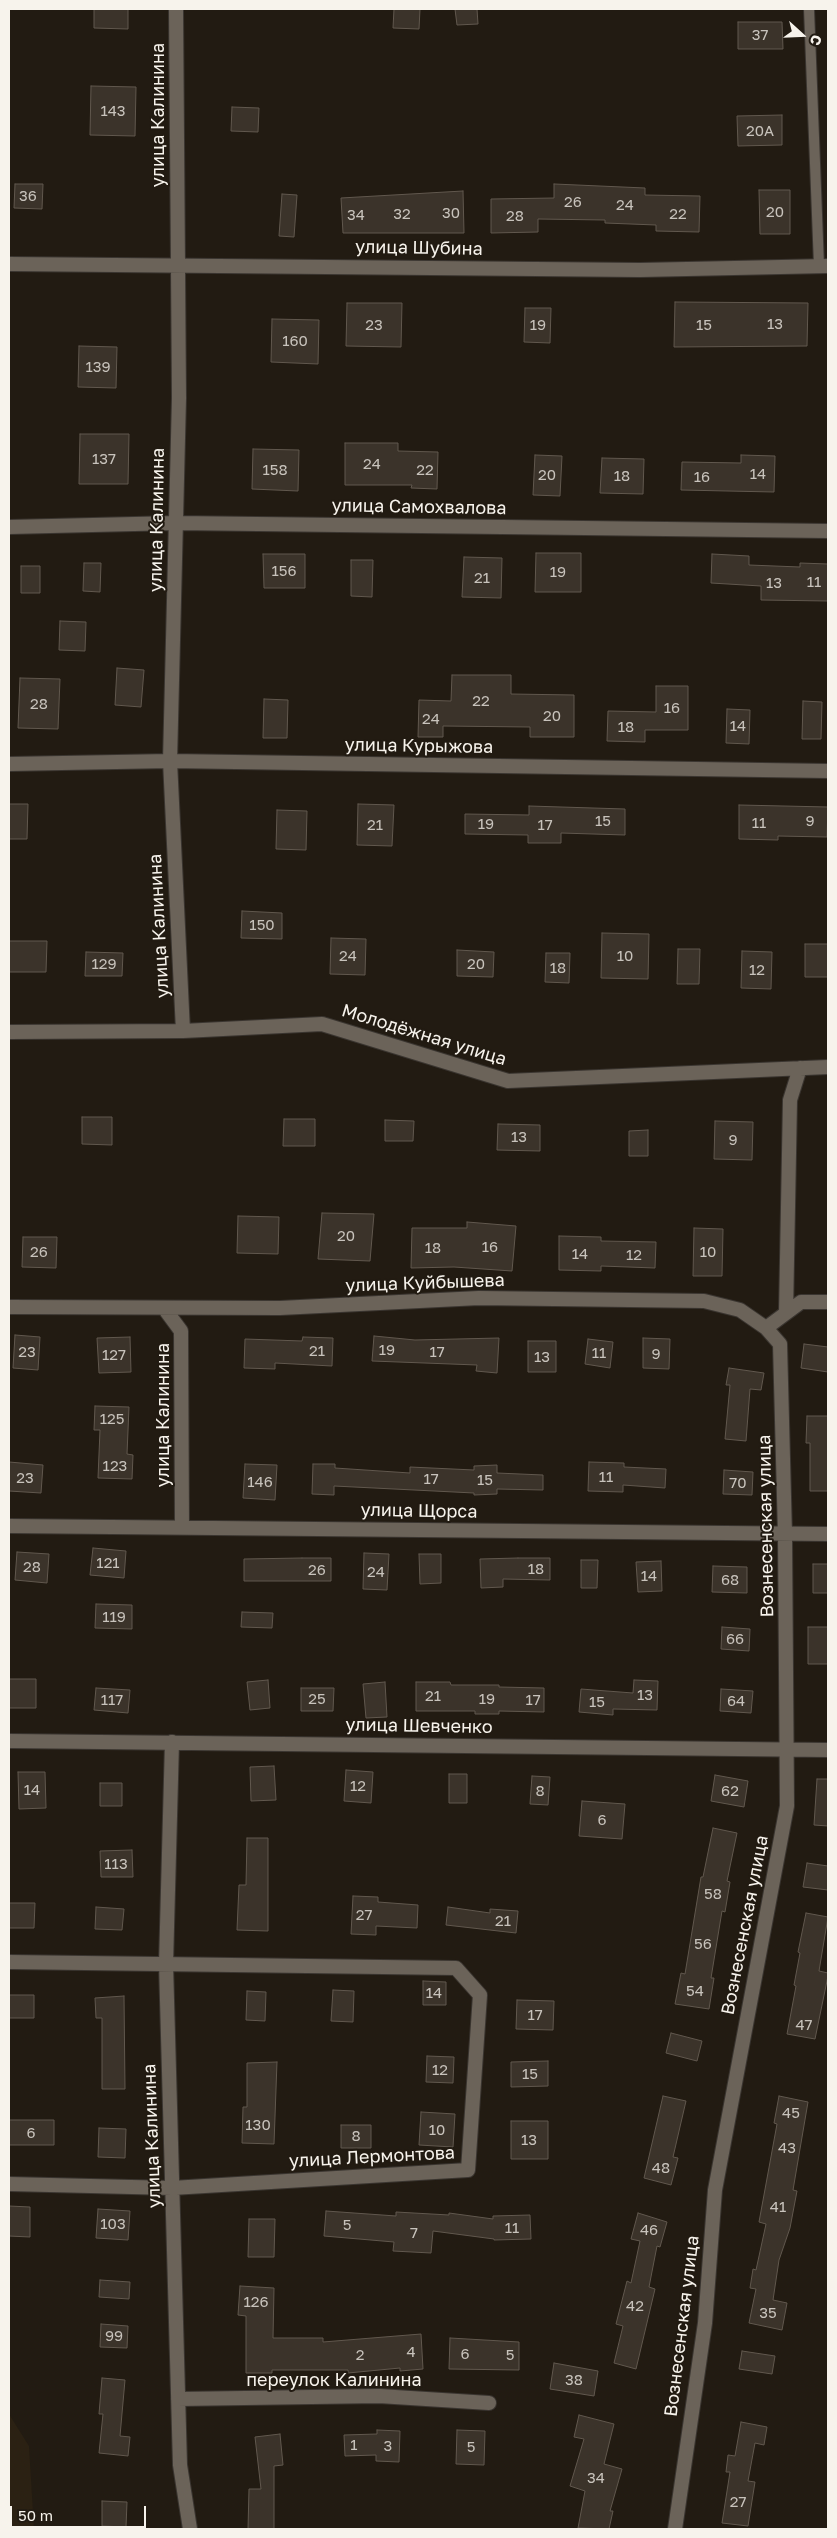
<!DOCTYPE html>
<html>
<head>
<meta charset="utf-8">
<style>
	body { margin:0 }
	#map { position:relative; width:837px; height:2538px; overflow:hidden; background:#221b12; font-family:"Golos Text",sans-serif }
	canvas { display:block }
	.frame { position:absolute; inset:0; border:10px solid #f7f3ec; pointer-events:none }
	.north { position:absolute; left:777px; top:10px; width:50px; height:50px; -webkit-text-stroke:4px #221b12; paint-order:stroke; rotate:110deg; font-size:14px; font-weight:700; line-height:20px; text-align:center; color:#f7f3ec }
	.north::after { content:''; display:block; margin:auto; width:18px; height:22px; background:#f7f3ec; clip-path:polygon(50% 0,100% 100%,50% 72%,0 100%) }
	.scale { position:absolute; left:10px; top:2506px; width:136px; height:22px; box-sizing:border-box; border:2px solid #f7f3ec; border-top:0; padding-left:6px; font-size:15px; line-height:18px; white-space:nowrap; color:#f7f3ec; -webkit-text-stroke:4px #221b12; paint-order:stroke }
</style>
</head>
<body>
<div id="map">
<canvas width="837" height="2538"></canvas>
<div class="frame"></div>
<div class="north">С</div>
<div class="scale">50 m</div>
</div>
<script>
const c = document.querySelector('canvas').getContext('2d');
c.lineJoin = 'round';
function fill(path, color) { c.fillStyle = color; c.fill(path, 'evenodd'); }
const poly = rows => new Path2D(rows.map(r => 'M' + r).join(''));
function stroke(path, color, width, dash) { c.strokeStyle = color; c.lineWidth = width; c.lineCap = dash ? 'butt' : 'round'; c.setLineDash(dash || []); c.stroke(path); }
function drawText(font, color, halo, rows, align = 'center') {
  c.font = font + ' "Golos Text",sans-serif'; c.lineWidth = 4; c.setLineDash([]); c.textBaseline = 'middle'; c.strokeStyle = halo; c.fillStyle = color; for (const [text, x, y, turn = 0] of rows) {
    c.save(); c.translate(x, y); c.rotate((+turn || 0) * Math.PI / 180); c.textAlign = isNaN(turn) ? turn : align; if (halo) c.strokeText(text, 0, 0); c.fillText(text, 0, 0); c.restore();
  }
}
fill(poly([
	[9,2414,29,2446,34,2529,9,2529]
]), '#2b2113');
const building = poly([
	[94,9,128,9,128,29,94,28,94,9],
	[394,9,420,9,419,29,393,28,394,9],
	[455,9,477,9,478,24,457,25,455,9],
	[738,22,782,22,783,49,738,49,738,22],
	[91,86,136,87,135,136,90,135,91,86],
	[232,107,259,108,258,132,231,131,232,107],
	[782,115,782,145,738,146,737,116,782,115],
	[15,184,43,184,42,209,14,208,15,184],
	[554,184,645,188,645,195,700,196,699,232,656,231,656,225,605,223,605,220,538,219,538,232,491,233,491,199,554,198,554,184],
	[759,190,790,190,790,234,760,234,759,190],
	[463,191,464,233,343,233,341,198,463,191],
	[282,194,297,195,294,237,279,236,282,194],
	[675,302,808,303,807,346,674,347,675,302],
	[347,303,402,303,401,347,346,346,347,303],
	[525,308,551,308,550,343,524,342,525,308],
	[272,319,319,320,318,364,271,362,272,319],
	[79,346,117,347,116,388,78,387,79,346],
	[80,434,129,434,128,484,79,484,80,434],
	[345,443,398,443,398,451,438,452,437,489,411,488,412,485,345,485,345,443],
	[253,449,299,450,298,491,252,489,253,449],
	[535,455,562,456,560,496,533,495,535,455],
	[741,455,775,456,774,492,681,490,682,462,741,463,741,455],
	[602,458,644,459,643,494,600,493,602,458],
	[536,553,581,553,581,592,535,592,536,553],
	[263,554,305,554,305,588,264,588,263,554],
	[712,554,749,556,749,565,800,567,800,563,828,564,828,601,761,600,761,586,711,583,712,554],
	[464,557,502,558,501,598,462,597,464,557],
	[351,560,373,560,372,597,351,596,351,560],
	[84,563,101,563,100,592,83,591,84,563],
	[21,566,40,566,40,593,21,593,21,566],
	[60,621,86,622,85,651,59,650,60,621],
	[117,668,144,670,141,707,115,705,117,668],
	[452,675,511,675,511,694,574,695,574,737,530,737,530,727,443,726,443,737,418,737,419,700,451,701,452,675],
	[20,678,60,679,58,729,18,728,20,678],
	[656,686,688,686,688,730,645,730,645,742,607,741,608,711,656,712,656,686],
	[264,699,288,700,287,738,263,738,264,699],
	[803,701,822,702,821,739,802,739,803,701],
	[727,709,750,710,749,744,726,743,727,709],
	[9,804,28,804,27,839,9,839,9,804],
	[358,804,394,805,392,846,357,845,358,804],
	[739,805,828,807,827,837,778,836,778,840,739,839,739,805],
	[529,806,625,809,625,835,561,833,561,843,528,843,528,835,465,834,465,814,529,815,529,806],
	[277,810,307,811,306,850,276,849,277,810],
	[242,911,282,913,282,939,241,938,242,911],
	[602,933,649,934,648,979,601,978,602,933],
	[331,938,366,939,365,975,330,974,331,938],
	[9,941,47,941,46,972,9,972,9,941],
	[805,944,828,944,828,977,805,977,805,944],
	[678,949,700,949,699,984,677,984,678,949],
	[457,950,494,952,493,977,457,976,457,950],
	[742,951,772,952,771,989,741,988,742,951],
	[86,952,123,953,122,976,85,976,86,952],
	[546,953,570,953,569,983,545,982,546,953],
	[82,1117,112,1117,112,1145,82,1144,82,1117],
	[284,1119,315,1119,315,1146,283,1146,284,1119],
	[385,1120,414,1121,413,1141,385,1141,385,1120],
	[715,1121,753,1122,752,1160,714,1159,715,1121],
	[498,1124,540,1125,540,1151,497,1150,498,1124],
	[648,1130,648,1156,629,1156,629,1131,648,1130],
	[322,1213,374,1214,370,1261,318,1259,322,1213],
	[238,1216,279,1217,278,1254,237,1253,238,1216],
	[467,1222,516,1226,512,1271,454,1267,411,1268,412,1228,467,1228,467,1222],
	[694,1228,723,1229,722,1276,693,1276,694,1228],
	[559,1236,601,1237,601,1241,656,1242,655,1268,601,1266,601,1271,559,1270,559,1236],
	[23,1237,57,1237,56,1268,22,1267,23,1237],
	[15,1335,40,1337,38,1370,13,1368,15,1335],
	[374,1336,415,1340,499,1338,497,1373,476,1371,477,1365,372,1361,374,1336],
	[130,1337,131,1372,99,1373,97,1338,130,1337],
	[303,1337,333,1338,332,1366,275,1363,275,1369,244,1368,245,1339,302,1341,303,1337],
	[643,1338,670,1339,669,1369,643,1368,643,1338],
	[588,1339,613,1342,610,1368,585,1364,588,1339],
	[528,1341,556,1341,556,1372,528,1372,528,1341],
	[804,1344,828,1347,828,1372,801,1368,804,1344],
	[729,1368,764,1373,761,1390,750,1389,746,1441,725,1439,730,1385,726,1385,729,1368],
	[95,1406,129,1407,127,1454,133,1455,132,1479,98,1478,100,1430,94,1430,95,1406],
	[807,1416,828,1416,828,1491,810,1491,810,1443,806,1443,807,1416],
	[9,1462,43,1465,41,1493,9,1491,9,1462],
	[589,1462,624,1463,624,1467,666,1469,665,1488,623,1485,623,1492,588,1491,589,1462],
	[245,1464,277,1465,275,1500,243,1498,245,1464],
	[313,1464,335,1464,335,1468,410,1473,410,1467,474,1470,474,1466,497,1465,497,1473,543,1475,543,1490,497,1489,497,1494,474,1495,474,1493,334,1486,334,1495,312,1494,313,1464],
	[724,1470,753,1472,752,1495,723,1494,724,1470],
	[93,1548,126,1551,124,1578,90,1575,93,1548],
	[17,1552,49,1554,47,1583,15,1580,17,1552],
	[364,1553,389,1554,387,1590,363,1589,364,1553],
	[419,1554,441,1554,441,1583,420,1584,419,1554],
	[302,1558,331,1558,331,1581,244,1581,244,1559,302,1558],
	[518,1558,550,1558,550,1580,503,1579,503,1587,481,1588,480,1559,518,1558],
	[581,1560,598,1560,597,1588,581,1588,581,1560],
	[661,1561,662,1591,638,1592,636,1562,661,1561],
	[813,1564,828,1564,828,1593,813,1593,813,1564],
	[713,1566,747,1567,747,1593,712,1592,713,1566],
	[96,1604,132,1605,132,1629,95,1628,96,1604],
	[242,1612,273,1613,272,1628,241,1627,242,1612],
	[722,1627,750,1629,749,1651,721,1649,722,1627],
	[808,1627,828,1627,828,1664,808,1664,808,1627],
	[9,1679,36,1679,36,1708,9,1708,9,1679],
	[268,1680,270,1708,250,1710,247,1682,268,1680],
	[634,1680,658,1681,657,1710,613,1709,613,1715,579,1712,581,1689,633,1693,634,1680],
	[385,1682,387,1717,366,1718,363,1684,385,1682],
	[416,1682,450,1682,451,1685,499,1685,499,1687,544,1688,544,1712,499,1711,499,1714,475,1714,475,1711,416,1711,416,1682],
	[96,1688,130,1690,128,1713,94,1710,96,1688],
	[301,1688,334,1688,333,1711,301,1711,301,1688],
	[721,1689,753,1691,751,1713,720,1711,721,1689],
	[274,1766,276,1800,251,1801,250,1767,274,1766],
	[346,1770,373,1772,371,1803,344,1801,346,1770],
	[18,1772,45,1772,46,1808,19,1809,18,1772],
	[449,1774,467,1774,467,1803,449,1803,449,1774],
	[715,1775,748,1781,744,1807,711,1801,715,1775],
	[532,1776,550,1777,548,1805,530,1804,532,1776],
	[817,1779,828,1779,828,1826,814,1825,817,1779],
	[100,1783,122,1783,122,1806,100,1806,100,1783],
	[582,1801,625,1804,622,1839,579,1836,582,1801],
	[713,1828,737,1833,727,1881,730,1882,725,1912,722,1911,711,1978,714,1978,709,2009,675,2004,681,1973,685,1974,701,1877,703,1877,713,1828],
	[247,1838,268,1838,268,1931,237,1930,239,1885,246,1885,247,1838],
	[132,1850,133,1877,101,1877,100,1851,132,1850],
	[807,1863,828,1866,828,1890,803,1887,807,1863],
	[353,1896,378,1897,378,1902,418,1905,417,1928,376,1926,376,1935,351,1934,353,1896],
	[9,1903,35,1903,34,1928,9,1928,9,1903],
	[96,1907,124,1909,122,1930,95,1929,96,1907],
	[448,1907,490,1913,490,1909,518,1911,516,1933,446,1925,448,1907],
	[806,1913,828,1917,819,1971,828,1973,828,1976,815,2039,787,2034,796,1986,794,1985,800,1953,798,1952,806,1913],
	[423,1981,446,1982,446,2005,423,2005,423,1981],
	[333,1990,354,1991,353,2022,331,2021,333,1990],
	[247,1991,266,1992,265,2021,246,2020,247,1991],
	[9,1995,34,1995,34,2018,9,2018,9,1995],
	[124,1996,125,2089,102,2089,102,2018,96,2018,95,1998,124,1996],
	[517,2000,554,2001,553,2030,516,2029,517,2000],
	[671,2033,702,2041,697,2061,666,2053,671,2033],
	[427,2056,454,2057,453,2083,426,2082,427,2056],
	[548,2061,548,2086,511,2087,511,2062,548,2061],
	[277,2062,274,2144,242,2143,243,2107,247,2107,247,2063,277,2062],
	[663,2096,686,2101,673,2157,678,2158,671,2185,644,2178,663,2096],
	[779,2096,808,2102,793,2190,797,2191,790,2228,779,2260,773,2300,787,2303,782,2330,749,2323,756,2289,750,2288,753,2269,756,2270,766,2224,759,2222,777,2124,774,2123,779,2096],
	[421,2112,455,2114,453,2147,419,2145,421,2112],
	[9,2120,54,2120,54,2145,9,2145,9,2120],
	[511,2121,548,2121,548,2159,511,2159,511,2121],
	[341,2125,371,2125,371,2148,341,2148,341,2125],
	[99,2128,126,2129,125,2158,98,2157,99,2128],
	[9,2206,30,2207,30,2237,9,2236,9,2206],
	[98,2209,130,2211,128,2240,96,2238,98,2209],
	[326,2211,396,2216,396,2212,449,2215,449,2213,493,2219,493,2216,530,2215,531,2239,494,2240,494,2239,433,2231,431,2253,393,2251,394,2242,324,2236,326,2211],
	[638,2213,667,2222,660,2247,657,2246,649,2287,655,2289,636,2369,614,2363,623,2326,616,2324,627,2281,631,2283,640,2241,631,2239,638,2213],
	[249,2219,275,2219,274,2257,248,2257,249,2219],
	[100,2280,130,2282,129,2299,99,2297,100,2280],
	[240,2286,274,2288,273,2338,323,2338,323,2342,421,2334,423,2369,400,2371,400,2368,348,2373,348,2370,272,2370,272,2373,246,2373,246,2316,238,2315,240,2286],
	[101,2324,128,2326,127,2348,100,2347,101,2324],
	[450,2338,519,2342,519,2370,449,2369,450,2338],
	[742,2351,775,2356,772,2374,739,2369,742,2351],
	[554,2363,598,2371,594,2396,550,2389,554,2363],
	[102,2378,125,2380,120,2436,130,2437,128,2456,99,2453,103,2414,99,2414,102,2378],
	[579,2415,614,2424,604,2464,622,2469,610,2511,613,2511,609,2529,578,2528,585,2491,570,2486,584,2439,574,2437,579,2415],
	[741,2422,767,2427,764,2445,755,2443,748,2481,755,2482,748,2526,722,2523,730,2472,726,2472,728,2455,735,2456,741,2422],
	[377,2430,400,2431,399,2462,376,2461,376,2455,345,2456,344,2435,377,2434,377,2430],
	[457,2430,485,2431,484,2465,456,2464,457,2430],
	[280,2434,283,2465,274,2466,274,2529,248,2529,249,2489,261,2489,255,2437,280,2434],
	[102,2501,127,2502,126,2527,102,2526,102,2501]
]);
fill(building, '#3b332a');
stroke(building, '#61584e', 1);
const service = poly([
	[809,9,819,266]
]);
const minor = poly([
	[176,9,179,398,170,761,183,1031],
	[9,264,640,270,828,266],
	[9,527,176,523,828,531],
	[9,764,170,761,828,771],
	[9,1032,183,1031,322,1024,508,1081,828,1067],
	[9,1307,280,1308,479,1298,704,1301,740,1310,766,1328,801,1302,828,1302],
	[164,1308,181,1331,182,1527],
	[786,1313,790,1100,800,1068],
	[9,1526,828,1534],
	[9,1741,828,1750],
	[172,1742,166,1964,180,2465,190,2529],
	[9,1962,456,1968,480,1995,468,2170,172,2188,9,2184],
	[178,2399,379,2396,489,2403],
	[675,2529,705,2323,715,2190,787,1806,785,1535,780,1344,766,1328]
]);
stroke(service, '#3a3530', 12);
stroke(minor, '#3a3530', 16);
stroke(service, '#6b6359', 10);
stroke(minor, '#6b6359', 14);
drawText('15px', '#c8c3bc', null, [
	["37",760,35],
	["143",113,111],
	["20А",760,131],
	["36",28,196],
	["26",573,202],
	["24",625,205],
	["20",775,212],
	["30",451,213],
	["32",402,214],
	["22",678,214],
	["34",356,215],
	["28",515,216],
	["13",775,324],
	["23",374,325],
	["19",538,325],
	["15",704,325],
	["160",295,341],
	["139",98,367],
	["137",104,459],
	["24",372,464],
	["158",275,470],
	["22",425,470],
	["14",758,474],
	["20",547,475],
	["18",622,476],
	["16",702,477],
	["156",284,571],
	["19",558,572],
	["21",482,578],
	["11",814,582],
	["13",774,583],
	["22",481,701],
	["28",39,704],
	["16",672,708],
	["20",552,716],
	["24",431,719],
	["14",738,726],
	["18",626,727],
	["15",603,821],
	["9",810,821],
	["11",759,823],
	["19",486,824],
	["21",375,825],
	["17",545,825],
	["150",262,925],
	["24",348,956],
	["10",625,956],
	["129",104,964],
	["20",476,964],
	["18",558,968],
	["12",757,970],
	["13",519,1137],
	["9",733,1140],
	["20",346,1236],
	["16",490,1247],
	["18",433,1248],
	["26",39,1252],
	["10",708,1252],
	["14",580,1254],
	["12",634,1255],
	["19",387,1350],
	["21",317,1351],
	["23",27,1352],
	["17",437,1352],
	["11",599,1353],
	["9",656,1354],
	["127",114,1355],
	["13",542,1357],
	["125",112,1419],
	["123",115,1466],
	["11",606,1477],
	["23",25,1478],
	["17",431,1479],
	["15",485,1480],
	["146",260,1482],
	["70",738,1483],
	["121",108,1563],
	["28",32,1567],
	["18",536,1569],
	["26",317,1570],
	["24",376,1572],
	["14",649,1576],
	["68",730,1580],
	["119",114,1617],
	["66",735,1639],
	["13",645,1695],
	["21",433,1696],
	["25",317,1699],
	["19",487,1699],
	["117",112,1700],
	["17",533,1700],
	["64",736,1701],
	["15",597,1702],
	["12",358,1786],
	["14",32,1790],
	["8",540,1791],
	["62",730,1791],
	["6",602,1820],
	["113",116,1864],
	["58",713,1894],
	["27",364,1915],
	["21",503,1921],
	["56",703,1944],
	["54",695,1991],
	["14",434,1993],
	["17",535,2015],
	["47",804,2025],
	["12",440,2070],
	["15",530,2074],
	["45",791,2113],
	["130",258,2125],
	["10",437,2130],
	["6",31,2133],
	["8",356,2136],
	["13",529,2140],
	["43",787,2148],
	["48",661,2168],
	["41",778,2207],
	["103",113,2224],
	["5",347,2225],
	["11",512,2228],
	["46",649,2230],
	["7",414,2233],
	["126",256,2302],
	["42",635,2306],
	["35",768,2313],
	["99",114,2336],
	["4",411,2352],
	["6",465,2354],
	["2",360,2355],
	["5",510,2355],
	["38",574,2380],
	["1",354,2445],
	["3",388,2446],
	["5",471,2447],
	["34",596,2478],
	["27",738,2502]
]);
drawText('18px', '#f7f3ec', '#221b12', [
	["улица Калинина",158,115,-90],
	["улица Шубина",419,248,1],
	["улица Самохвалова",419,507,1],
	["улица Калинина",157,520,-89],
	["улица Курыжова",419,746,1],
	["улица Калинина",159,926,-93],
	["Молодёжная улица",424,1035,17],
	["улица Куйбышева",425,1283,-2],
	["улица Калинина",163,1415,-90],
	["улица Щорса",419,1511,1],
	["Вознесенская улица",766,1526,-91],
	["улица Шевченко",419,1726,1],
	["Вознесенская улица",745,1925,-79],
	["улица Калинина",152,2136,-92],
	["улица Лермонтова",372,2157,-3],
	["Вознесенская улица",682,2326,-83],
	["переулок Калинина",334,2380]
]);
</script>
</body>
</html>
